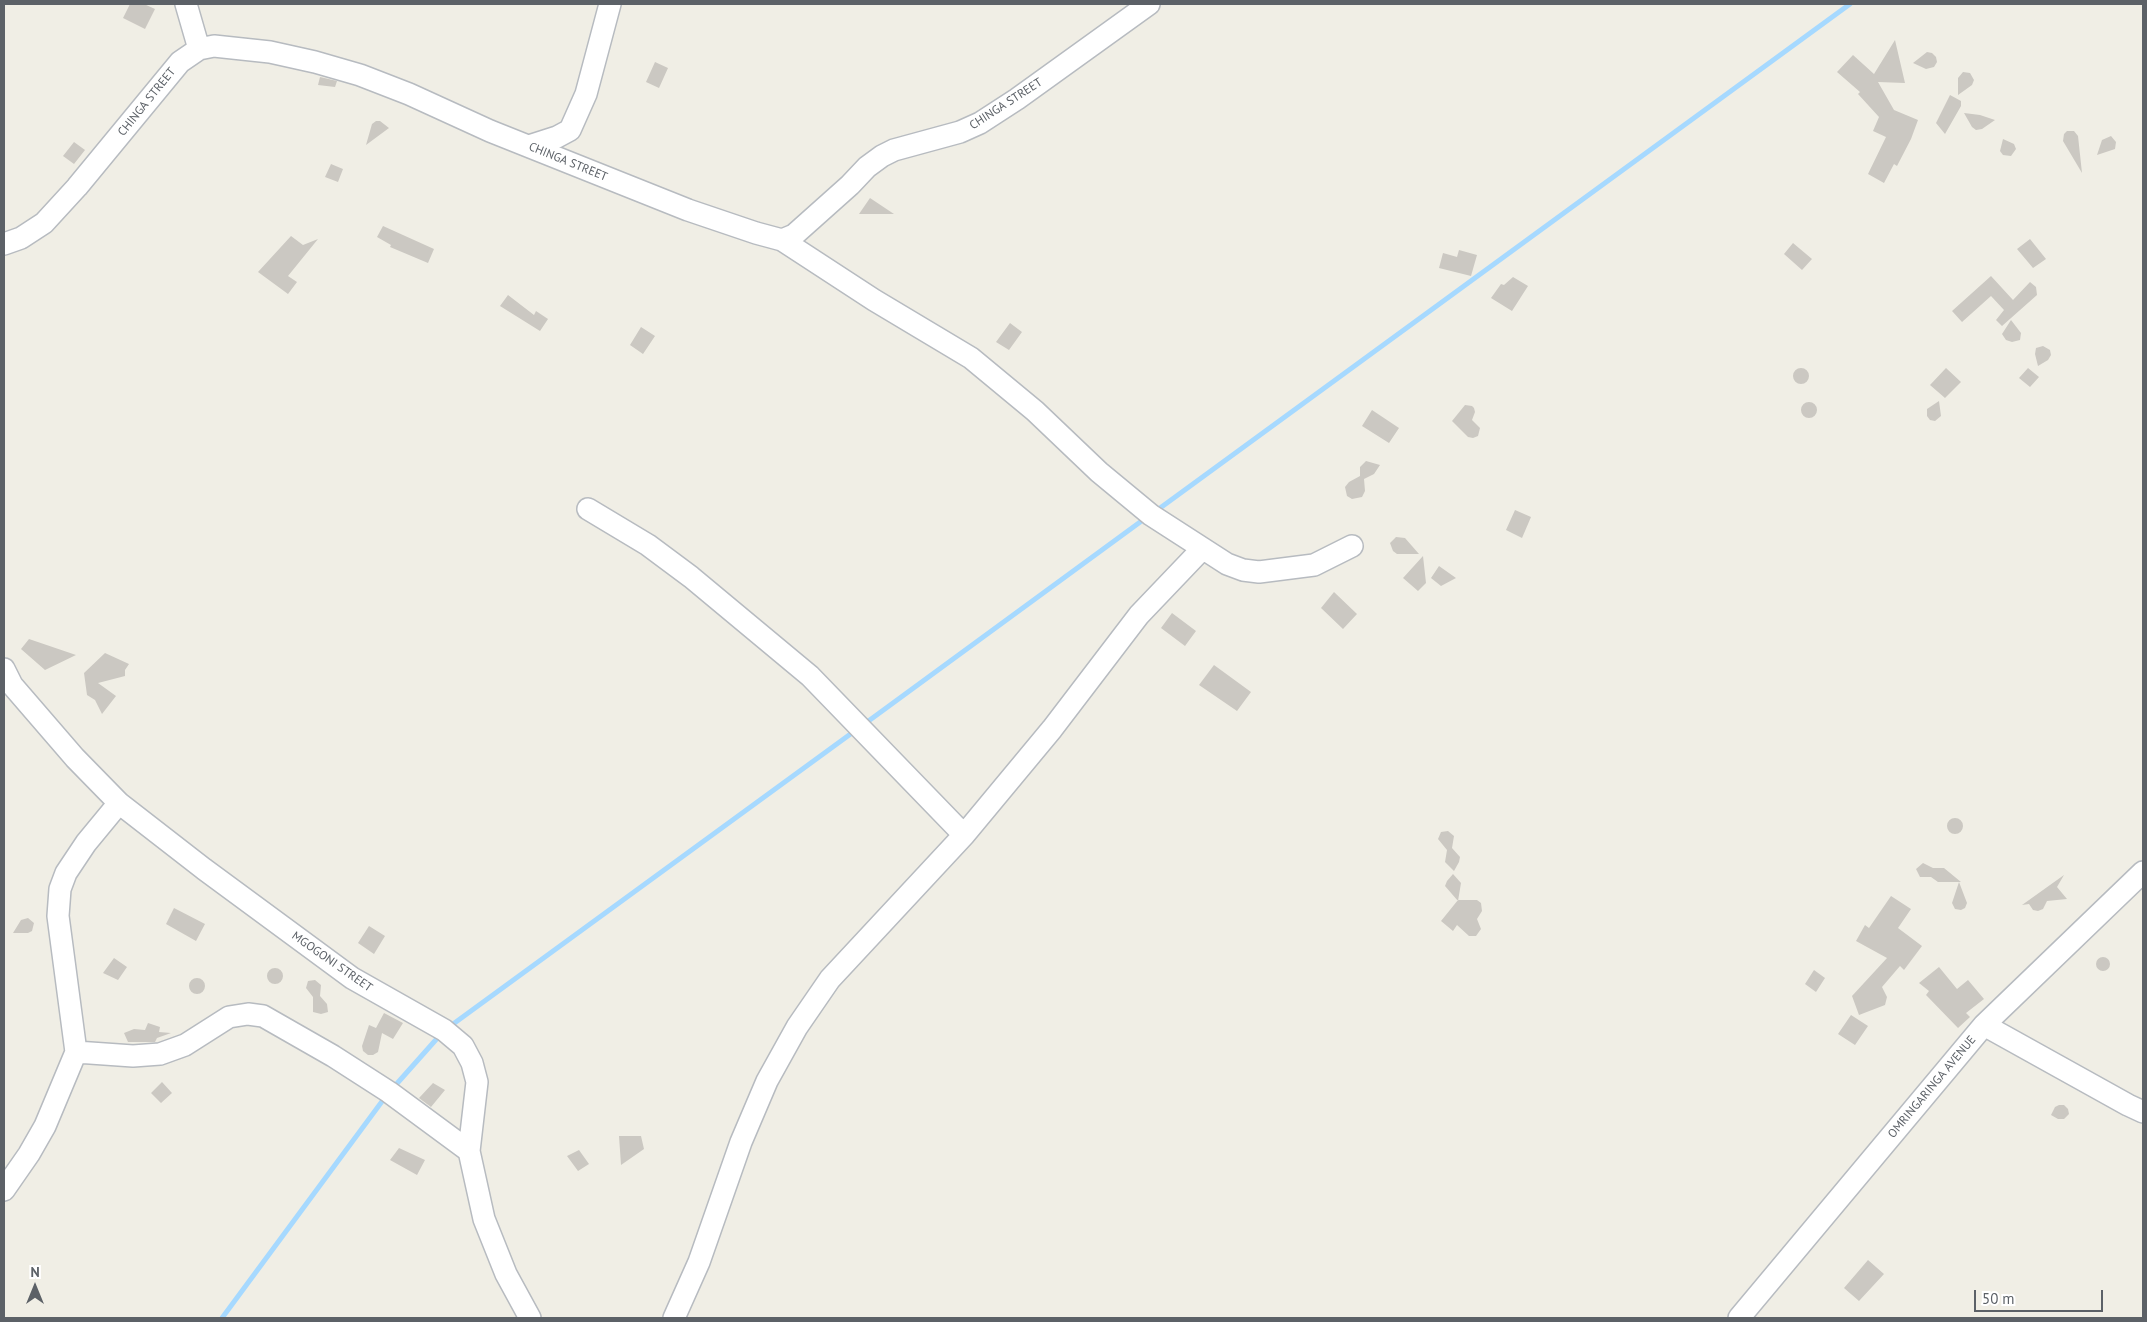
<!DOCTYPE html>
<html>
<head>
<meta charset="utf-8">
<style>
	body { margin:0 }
	#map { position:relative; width:2147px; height:1322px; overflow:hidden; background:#f0eee5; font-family:"PT Sans",sans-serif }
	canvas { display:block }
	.frame { position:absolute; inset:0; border:5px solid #5c6167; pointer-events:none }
	.north { position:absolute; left:10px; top:1262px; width:50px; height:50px; -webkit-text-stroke:4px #fff; paint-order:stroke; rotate:0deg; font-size:14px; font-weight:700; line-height:20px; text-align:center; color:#5c6167 }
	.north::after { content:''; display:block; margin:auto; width:18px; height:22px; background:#5c6167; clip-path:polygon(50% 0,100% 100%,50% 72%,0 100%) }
	.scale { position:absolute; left:1974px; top:1290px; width:129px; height:22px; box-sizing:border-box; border:2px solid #5c6167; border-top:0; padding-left:6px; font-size:15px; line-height:18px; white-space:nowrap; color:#5c6167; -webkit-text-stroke:4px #fff; paint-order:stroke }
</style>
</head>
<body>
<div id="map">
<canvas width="2147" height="1322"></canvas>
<div class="frame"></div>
<div class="north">N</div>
<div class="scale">50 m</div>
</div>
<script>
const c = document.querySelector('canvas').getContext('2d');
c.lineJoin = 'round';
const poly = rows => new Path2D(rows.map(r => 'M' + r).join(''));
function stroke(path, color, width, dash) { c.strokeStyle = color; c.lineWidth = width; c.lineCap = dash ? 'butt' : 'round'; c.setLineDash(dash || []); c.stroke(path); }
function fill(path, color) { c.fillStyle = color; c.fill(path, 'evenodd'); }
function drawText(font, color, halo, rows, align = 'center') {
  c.font = font + ' "PT Sans",sans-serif'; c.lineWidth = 4; c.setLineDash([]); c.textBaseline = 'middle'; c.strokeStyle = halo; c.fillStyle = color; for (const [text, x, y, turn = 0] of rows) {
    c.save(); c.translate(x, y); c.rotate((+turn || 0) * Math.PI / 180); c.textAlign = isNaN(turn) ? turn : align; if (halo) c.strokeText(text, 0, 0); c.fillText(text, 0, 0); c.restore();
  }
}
stroke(poly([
	[1156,511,1850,4],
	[863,725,1147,517],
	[449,1027,856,730],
	[393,1088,441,1034],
	[222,1318,386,1096]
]), '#a6d9ff', 5);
fill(poly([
	[130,4,144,4,155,9,145,29,123,18],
	[1895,40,1905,83,1878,82,1894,110,1918,120,1911,139,1897,166,1894,164,1884,183,1868,174,1886,137,1873,131,1879,117,1858,94,1860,92,1837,72,1853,55,1874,74],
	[1927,52,1932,53,1936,57,1937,62,1934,67,1926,69,1913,63],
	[655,62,668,68,659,88,646,82],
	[1963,72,1970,73,1974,80,1972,85,1958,95,1958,78],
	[320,77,337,81,335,87,318,85],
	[1950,95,1961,101,1961,106,1945,134,1936,123],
	[1964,113,1980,115,1995,120,1982,129,1976,130,1972,127],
	[376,121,380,121,389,128,366,145,372,124],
	[2067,131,2074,131,2078,136,2082,173,2063,141,2064,134],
	[2111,136,2116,142,2115,149,2097,155,2102,140],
	[2003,139,2014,144,2016,149,2011,156,2003,155,2000,151],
	[74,142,85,150,74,164,63,156],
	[331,164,343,169,338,182,325,177],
	[870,198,894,214,859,214],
	[383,226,434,249,428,263,390,247,391,245,377,237],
	[291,236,303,245,318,239,288,276,297,282,288,294,258,272],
	[2030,239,2046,259,2033,268,2017,249],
	[1793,243,1812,259,1802,270,1784,254],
	[1459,250,1477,255,1471,276,1439,268,1443,253,1457,257],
	[1991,276,2013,300,2030,282,2036,287,2037,295,2002,326,1996,320,2004,310,1991,296,1962,322,1952,311],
	[1513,277,1528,286,1512,311,1491,298,1501,284,1504,285],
	[508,295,534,315,536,311,548,319,540,331,500,306],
	[2011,320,2021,333,2020,340,2012,342,2006,340,2002,334],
	[1010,323,1022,332,1009,350,996,342],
	[641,327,655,336,643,354,630,345],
	[2043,346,2050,350,2051,355,2048,360,2038,366,2035,354,2036,348],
	[1946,368,1961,382,1945,398,1930,385],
	[2028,368,2039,377,2030,387,2019,378],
	'1793 376a8 8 0 1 1 16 0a8 8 0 1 1-16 0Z',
	[1939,401,1941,416,1935,421,1930,420,1927,416,1927,409],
	'1801 410a8 8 0 1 1 16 0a8 8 0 1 1-16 0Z',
	[1465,405,1472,406,1474,408,1475,412,1472,420,1480,428,1478,436,1473,438,1468,437,1452,421],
	[1372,410,1399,428,1389,443,1362,426],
	[1366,461,1380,465,1374,474,1364,479,1365,491,1362,497,1352,499,1347,496,1345,487,1349,482,1360,476,1360,467],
	[1515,510,1531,517,1522,538,1506,530],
	[1396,537,1405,538,1419,554,1397,554,1393,551,1390,543],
	[1423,556,1426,583,1418,591,1403,578],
	[1439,566,1456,578,1441,586,1431,578],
	[1334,592,1357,614,1343,629,1321,608],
	[1172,613,1196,631,1185,646,1161,628],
	[29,639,76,655,45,670,21,649],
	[105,653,129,664,125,670,125,676,98,683,116,696,102,714,95,700,87,695,84,673],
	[1214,665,1251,692,1237,711,1199,685],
	'1947 826a8 8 0 1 1 16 0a8 8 0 1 1-16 0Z',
	[1448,831,1454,836,1452,848,1460,857,1459,862,1454,871,1445,862,1447,850,1438,839,1441,832],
	[1923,863,1933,868,1944,868,1961,882,1938,882,1931,877,1920,877,1916,869],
	[1453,874,1461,883,1458,901,1445,886,1447,881],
	[2064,875,2057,887,2067,899,2047,901,2043,909,2038,911,2033,910,2029,904,2022,905],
	[1959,882,1967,903,1965,908,1961,910,1955,909,1952,903],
	[1891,896,1911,909,1898,928,1922,946,1904,970,1900,966,1882,987,1887,997,1885,1005,1859,1015,1852,996,1887,958,1856,941,1865,925,1869,928],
	[1458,900,1477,900,1481,903,1482,911,1477,919,1481,929,1476,936,1469,936,1457,925,1453,931,1441,921],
	[174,908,205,924,196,941,166,924],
	[28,918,34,923,32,931,28,933,13,933,21,920],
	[369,926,385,936,374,954,358,943],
	'2096 964a7 7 0 1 1 14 0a7 7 0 1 1-14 0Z',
	[114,958,127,967,118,980,103,973],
	[1939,967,1957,989,1968,980,1984,999,1966,1013,1970,1017,1958,1028,1926,995,1929,991,1919,983],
	'267 976a8 8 0 1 1 16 0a8 8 0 1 1-16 0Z',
	[1814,970,1825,978,1816,992,1805,984],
	'189 986a8 8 0 1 1 16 0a8 8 0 1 1-16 0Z',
	[315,980,321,985,320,996,327,1004,328,1012,321,1014,313,1012,313,997,306,988,308,981],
	[384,1013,403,1023,393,1039,382,1033,378,1052,373,1055,368,1055,363,1051,362,1046,369,1025,376,1028],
	[1851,1015,1868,1026,1855,1045,1838,1034],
	[148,1023,160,1027,159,1032,171,1033,157,1038,155,1042,128,1042,124,1033,134,1029,145,1030],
	[162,1082,172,1093,161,1103,151,1093],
	[433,1083,445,1090,431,1107,419,1098],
	[2059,1105,2064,1105,2068,1109,2069,1114,2064,1119,2058,1119,2051,1115,2055,1107],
	[619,1136,641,1136,644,1149,621,1165],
	[399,1148,425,1160,417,1175,390,1160],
	[579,1150,589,1164,578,1171,567,1156],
	[1868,1260,1884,1274,1859,1301,1844,1288]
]), '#cbc8c2');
const minor = poly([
	[186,4,199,49],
	[529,146,557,137,570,130,586,94,610,4],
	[782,240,874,300,971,358,1035,411,1099,472,1151,515,1227,564,1243,570,1259,572,1314,565,1352,546],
	[4,244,21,238,44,223,77,187,180,62,199,49,214,46,270,52,315,62,360,75,409,94,490,131,688,210,756,233,782,240,794,235,850,185,867,167,882,156,894,150,960,132,980,123,1017,99,1149,4],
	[588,509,648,545,691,577,810,676,964,835],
	[4,669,12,685,75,758,119,803,204,869,352,978,444,1030,463,1046,472,1063,477,1082,469,1151,484,1219,506,1274,530,1318],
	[1984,1025,2128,1105,2143,1112],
	[76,1052,133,1056,160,1054,185,1045,229,1017,248,1014,263,1016,333,1056,389,1092,469,1151],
	[4,1190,29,1154,45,1126,76,1052,58,916,60,889,66,873,86,843,119,803],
	[674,1318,699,1262,741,1142,767,1081,797,1027,830,979,964,835,1052,729,1139,615,1202,549],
	[1739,1318,1984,1025,2143,872]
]);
stroke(minor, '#b7bbc0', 24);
stroke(minor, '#fff', 21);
drawText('12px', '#5c6167', '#fff', [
	["CHINGA STREET",147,102,-51],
	["CHINGA STREET",1006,104,-33],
	["CHINGA STREET",568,162,22],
	["MGOGONI STREET",332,962,35],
	["OMRINGARINGA AVENUE",1932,1087,-50]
]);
</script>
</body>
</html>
